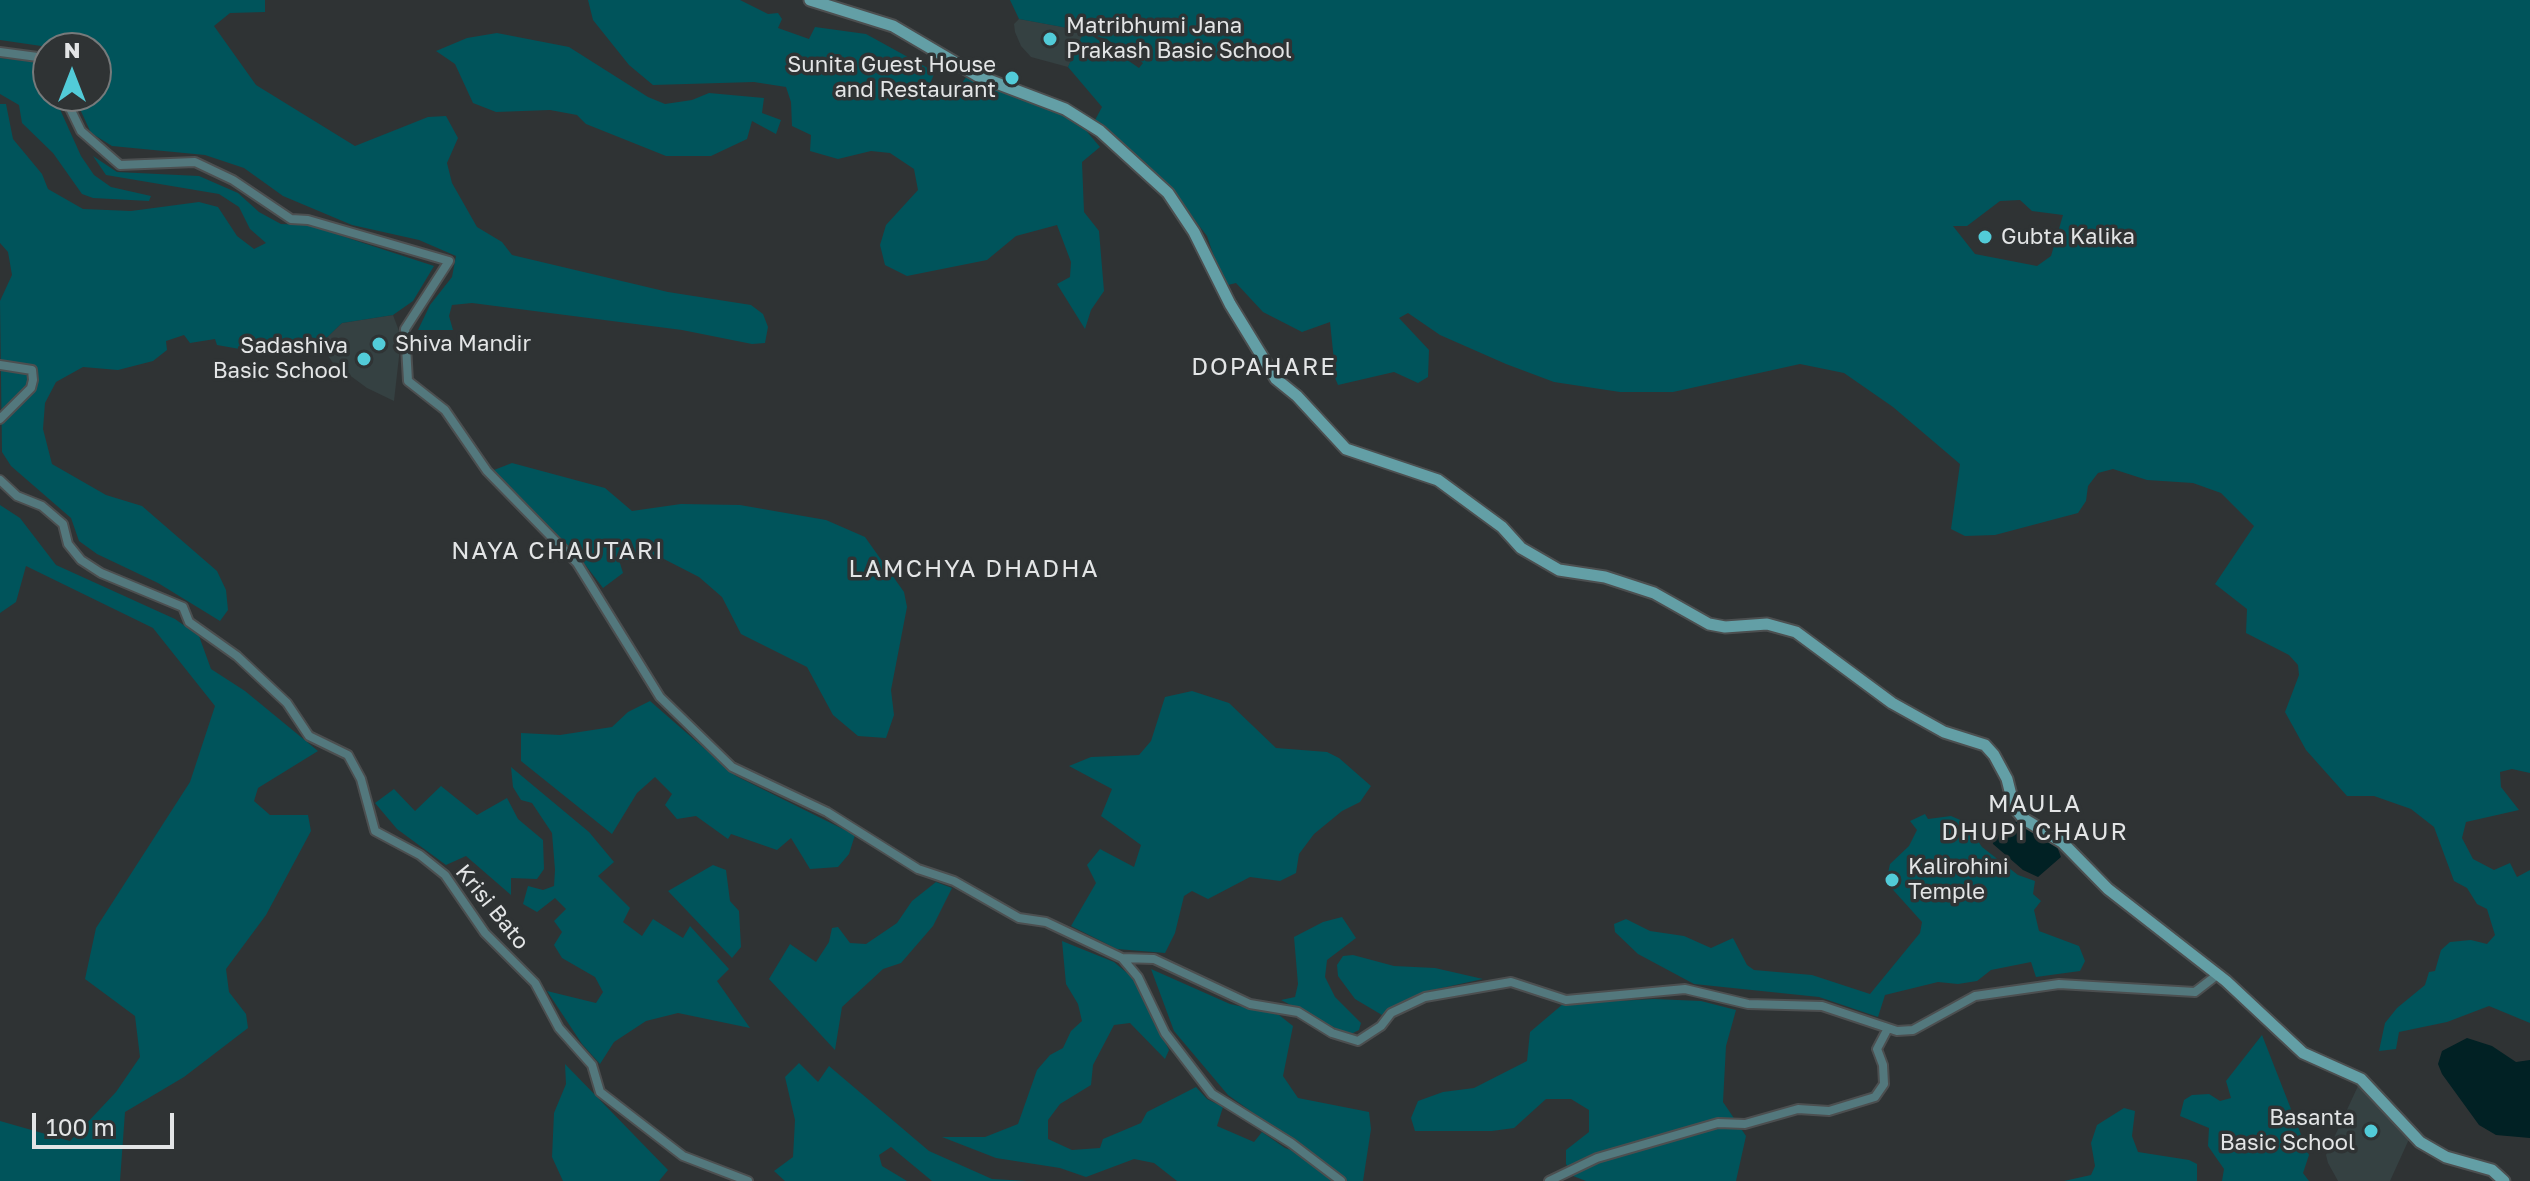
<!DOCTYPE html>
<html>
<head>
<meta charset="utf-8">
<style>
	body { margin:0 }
	#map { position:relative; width:2530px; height:1181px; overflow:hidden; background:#2f3334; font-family:"Golos Text",sans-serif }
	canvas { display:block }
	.north { position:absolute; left:32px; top:32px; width:80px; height:80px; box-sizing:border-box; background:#2f3334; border:2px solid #777a7b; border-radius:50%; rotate:0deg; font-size:22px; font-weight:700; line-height:32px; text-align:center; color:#e3e5e6 }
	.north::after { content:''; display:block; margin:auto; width:28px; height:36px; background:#52cbd8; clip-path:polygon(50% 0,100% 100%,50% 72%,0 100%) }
	.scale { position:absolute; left:32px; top:1113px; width:142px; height:36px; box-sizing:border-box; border:4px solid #e3e5e6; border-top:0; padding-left:10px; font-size:24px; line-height:28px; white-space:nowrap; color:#e3e5e6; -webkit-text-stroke:6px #2f3334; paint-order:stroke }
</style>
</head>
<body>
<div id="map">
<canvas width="2530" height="1181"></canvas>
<div class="north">N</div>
<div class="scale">100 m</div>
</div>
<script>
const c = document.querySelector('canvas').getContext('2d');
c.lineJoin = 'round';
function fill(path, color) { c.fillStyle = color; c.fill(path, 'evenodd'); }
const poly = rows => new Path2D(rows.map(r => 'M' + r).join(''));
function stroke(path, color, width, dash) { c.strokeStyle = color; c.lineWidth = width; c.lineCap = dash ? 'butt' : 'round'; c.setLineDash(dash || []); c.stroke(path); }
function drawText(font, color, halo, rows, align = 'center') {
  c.font = font + ' "Golos Text",sans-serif'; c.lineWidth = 7; c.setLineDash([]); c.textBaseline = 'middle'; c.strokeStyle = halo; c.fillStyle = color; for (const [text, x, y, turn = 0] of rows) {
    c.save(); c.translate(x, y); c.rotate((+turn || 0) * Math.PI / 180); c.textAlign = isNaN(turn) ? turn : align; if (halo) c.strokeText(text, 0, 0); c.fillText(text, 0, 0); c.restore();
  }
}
fill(poly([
	[1019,19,1085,31,1068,67,1031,57,1021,46,1015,32,1014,24],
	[393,315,399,331,400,348,394,401,367,388,333,363,320,344,342,323],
	[2358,1086,2364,1087,2410,1137,2390,1181,2338,1181,2328,1163,2326,1155]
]), '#354142');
fill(poly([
	[0,0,265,0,265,12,230,13,214,26,256,85,355,146,428,117,446,116,458,138,447,163,452,183,477,227,502,242,512,255,668,292,751,305,763,314,768,327,765,343,752,344,682,330,472,303,452,305,449,316,453,330,418,330,430,305,452,277,456,256,419,240,352,225,283,196,244,168,205,155,112,146,91,133,74,96,96,96,96,48,55,48,0,40],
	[588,0,740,0,768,14,778,13,782,19,778,28,809,39,815,27,866,34,935,72,929,86,951,98,967,76,1052,108,1083,127,1100,147,1082,162,1084,212,1099,231,1104,291,1091,310,1085,329,1057,284,1070,277,1071,262,1057,225,1016,236,987,260,907,276,885,265,880,245,886,225,918,190,914,169,890,153,871,151,838,159,810,151,811,135,792,126,791,102,786,87,754,82,653,85,629,65,593,20],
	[1010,0,2530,0,2530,773,2512,769,2500,772,2501,787,2519,810,2466,822,2462,838,2473,859,2494,870,2510,863,2517,877,2530,870,2530,1023,2489,1006,2447,1022,2399,1032,2396,1049,2379,1051,2385,1023,2397,1008,2425,985,2429,972,2435,971,2441,950,2450,942,2471,940,2487,944,2495,935,2487,909,2477,904,2467,888,2454,881,2434,827,2411,809,2374,796,2347,796,2306,750,2285,712,2299,675,2298,665,2289,655,2246,633,2247,609,2215,584,2254,526,2221,493,2193,483,2147,480,2113,469,2098,473,2088,486,2086,501,2078,513,1995,535,1965,536,1951,529,1960,464,1893,407,1844,373,1800,364,1673,392,1620,392,1554,382,1506,364,1440,335,1408,313,1399,318,1429,350,1428,377,1418,383,1394,372,1338,385,1329,363,1334,361,1330,322,1302,332,1263,312,1236,283,1224,286,1207,236,1181,202,1145,162,1094,122,1102,107,1068,67,1084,31,1019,19],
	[1088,33,1108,40,1143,63,1139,68],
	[2020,200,2032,211,2063,215,2051,256,2037,266,1975,254,1953,226,1967,226,2000,201],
	[497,33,569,47,648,97,665,104,692,100,709,93,764,98,762,113,781,120,776,134,752,121,747,139,711,156,666,156,586,124,577,115,550,110,496,112,473,103,455,64,436,51,467,38],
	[0,58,41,63,48,81,48,96,54,96,81,156,94,175,111,187,151,196,149,201,93,198,82,194,53,153,22,123,19,105,0,94],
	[0,104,6,104,13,139,42,174,48,189,83,209,131,211,199,202,218,207,237,236,254,249,266,243,250,229,239,207,219,194,106,175,93,156,117,172,199,176,238,193,259,212,281,224,308,225,434,266,413,301,393,315,342,323,320,344,296,343,292,350,254,346,251,351,217,345,215,339,190,343,184,335,166,341,167,350,153,361,118,370,83,367,56,382,45,403,43,429,52,464,106,495,142,506,217,571,226,590,228,610,220,621,158,583,97,554,79,541,71,518,11,466,2,452,0,301,12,275,8,252,0,243],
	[512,463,605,488,632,511,681,504,740,505,826,520,865,537,904,592,907,607,891,690,894,715,886,738,858,736,833,715,807,667,741,634,722,597,699,577,660,557,619,560,623,573,603,588,580,558,494,470],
	[0,505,20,518,56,565,175,619,199,636,211,669,245,691,318,751,258,788,254,801,270,815,308,815,311,831,266,915,226,969,229,992,246,1014,248,1028,184,1077,125,1112,120,1181,0,1181,0,1121,70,1141,116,1092,140,1057,135,1016,85,979,96,928,190,782,215,706,153,628,26,566,16,602,0,613],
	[1192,691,1229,703,1276,748,1327,752,1339,758,1371,786,1360,802,1342,811,1314,834,1299,854,1296,873,1280,881,1250,877,1208,899,1192,891,1184,896,1175,933,1165,953,1117,949,1071,926,1096,883,1087,865,1100,849,1134,867,1141,845,1101,816,1112,789,1069,766,1091,757,1139,755,1151,741,1165,697],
	[650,701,736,776,855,835,849,854,838,867,810,869,791,838,777,850,731,834,728,839,696,816,677,819,665,805,672,794,655,777,637,793,612,834,521,761,521,733,560,735,612,727,628,712],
	[511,767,589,832,614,862,598,876,630,908,623,922,642,936,653,919,683,938,690,926,729,969,717,981,750,1028,678,1013,646,1021,614,1042,600,1064,582,1044,547,991,596,1003,603,992,595,977,562,958,554,945,562,932,554,921,566,909,555,898,537,912,523,904,528,886,543,890,554,886,555,870,552,833,532,803,521,800,513,787],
	[441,786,477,815,507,798,518,819,543,840,544,869,537,879,511,878,511,895,466,856,446,865,397,829,375,803,394,789,415,811],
	[1925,814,1928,819,1951,816,1965,822,1982,847,2018,875,2035,881,2033,894,2041,901,2034,910,2039,931,2079,946,2085,961,2080,971,2036,977,2031,962,1991,970,1977,981,1958,984,1938,982,1885,995,1878,1017,1819,997,1694,984,1638,954,1615,932,1614,924,1626,919,1650,931,1684,936,1711,948,1733,938,1747,965,1754,970,1812,975,1870,994,1920,933,1922,922,1886,882,1890,864,1909,846,1917,830,1910,821],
	[713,865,726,870,730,901,739,911,741,947,732,958,668,891],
	[936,882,952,888,933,926,901,963,883,969,842,1007,835,1050,769,979,790,944,816,962,829,942,832,928,838,927,850,943,866,944,897,923,912,901],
	[1342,917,1356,938,1327,960,1325,977,1335,997,1361,1023,1359,1030,1349,1035,1281,1000,1295,997,1298,984,1294,937,1323,922],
	[1062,941,1114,962,1133,978,1169,1050,1165,1059,1130,1023,1114,1025,1093,1065,1091,1085,1060,1104,1048,1120,1048,1139,1072,1150,1100,1148,1103,1139,1141,1123,1147,1112,1196,1087,1207,1099,1223,1107,1217,1126,1254,1142,1262,1132,1285,1148,1321,1161,1228,1095,1174,1031,1151,969,1230,1004,1279,1015,1293,1026,1283,1076,1298,1098,1369,1112,1371,1129,1363,1181,1177,1181,1154,1163,1134,1159,1086,1177,1060,1168,996,1158,942,1137,985,1137,1018,1124,1037,1070,1050,1055,1063,1048,1071,1031,1082,1021,1078,1004,1066,984],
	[1353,955,1394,966,1435,968,1483,979,1423,992,1382,1015,1355,999,1338,976,1337,965,1343,956],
	[1654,999,1701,1001,1736,1010,1726,1046,1723,1102,1746,1136,1736,1181,1586,1181,1573,1176,1566,1164,1566,1150,1589,1132,1589,1110,1571,1099,1546,1099,1514,1128,1492,1131,1415,1131,1411,1118,1418,1101,1443,1092,1474,1088,1527,1061,1530,1032,1563,1004],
	[2262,1035,2309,1155,2303,1173,2309,1181,2222,1181,2224,1169,2208,1146,2209,1128,2180,1116,2184,1100,2192,1095,2209,1094,2220,1101,2231,1098,2226,1081],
	[799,1063,818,1082,829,1066,929,1151,992,1179,1027,1181,932,1181,891,1147,879,1155,882,1166,907,1181,785,1181,774,1171,793,1157,795,1120,785,1077],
	[565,1064,668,1170,659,1181,563,1181,552,1157,554,1113,566,1084],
	[2124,1108,2135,1111,2132,1136,2138,1152,2189,1160,2197,1164,2197,1181,2064,1181,2091,1175,2095,1166,2091,1143,2097,1125]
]), '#00545b');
fill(poly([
	[2005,822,2020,822,2056,844,2061,857,2038,877,2023,870,1993,844,1992,835],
	[2467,1038,2492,1046,2516,1062,2530,1060,2530,1138,2496,1135,2479,1125,2442,1074,2438,1064,2442,1051]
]), '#012124');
const street = poly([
	[0,52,45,58,48,64],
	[64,96,81,131,120,165,195,162,233,180,291,219,308,220,449,261,405,329,408,381,445,410,487,471,577,563,660,697,732,767,827,812,918,869,954,881,1019,918,1046,922,1122,958,1138,977,1165,1033,1212,1094,1291,1143,1341,1181],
	[0,365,32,370,33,380,31,388,0,419],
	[0,480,17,496,42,506,63,524,68,544,81,560,101,573,183,607,189,622,237,656,287,703,309,736,348,755,361,779,375,831,420,855,445,875,485,933,535,983,559,1028,592,1065,600,1092,683,1156,748,1181],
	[1122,958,1154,959,1250,1004,1298,1012,1332,1033,1358,1041,1381,1026,1391,1013,1425,997,1511,982,1566,1000,1685,989,1748,1004,1822,1006,1897,1031,1913,1030,1975,996,2059,984,2195,992,2217,975],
	[1549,1181,1597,1158,1718,1123,1745,1124,1798,1109,1829,1111,1875,1097,1884,1084,1883,1065,1877,1049,1887,1030]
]);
const secondary = poly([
	[810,0,893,26,978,76,1065,109,1100,131,1168,193,1194,232,1230,304,1276,379,1297,396,1346,449,1438,480,1502,527,1521,548,1559,570,1605,577,1654,593,1709,624,1725,627,1767,624,1796,632,1892,703,1944,732,1985,745,1994,755,2007,779,2014,807,2024,819,2062,842,2108,889,2226,981,2303,1053,2361,1079,2420,1142,2446,1157,2492,1170,2504,1181]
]);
stroke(street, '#4c4f50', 12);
stroke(secondary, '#4c4f50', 15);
stroke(street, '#53787d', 8);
stroke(secondary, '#639fa6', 11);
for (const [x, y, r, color] of [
	[1050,39,8,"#52cbd8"],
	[1012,78,8,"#52cbd8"],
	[1985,237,8,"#52cbd8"],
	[379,344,8,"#52cbd8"],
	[364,359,8,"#52cbd8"],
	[1892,880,8,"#52cbd8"],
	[2371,1131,8,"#52cbd8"]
]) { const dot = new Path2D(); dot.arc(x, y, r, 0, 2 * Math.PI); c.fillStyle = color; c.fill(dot); stroke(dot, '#2f3334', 3); }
drawText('22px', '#e3e5e6', '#2f3334', [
	["Matribhumi Jana",1066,26],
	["Prakash Basic School",1066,51],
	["Sunita Guest House",996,65,"right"],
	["and Restaurant",996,90,"right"],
	["Gubta Kalika",2001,237],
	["Shiva Mandir",395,344],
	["Sadashiva",348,346,"right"],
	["Basic School",348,371,"right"],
	["Kalirohini",1908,867],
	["Temple",1908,892],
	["Basanta",2355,1118,"right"],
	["Basic School",2355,1143,"right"]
], 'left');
drawText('22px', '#e3e5e6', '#2f3334', [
	["Krisi Bato",492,907,51]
]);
c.letterSpacing = '2px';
drawText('24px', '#e3e5e6', '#2f3334', [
	["DOPAHARE",1264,367],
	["NAYA CHAUTARI",558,551],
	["LAMCHYA DHADHA",974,569],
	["MAULA",2035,804],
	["DHUPI CHAUR",2035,832]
]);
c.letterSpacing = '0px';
</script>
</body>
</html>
